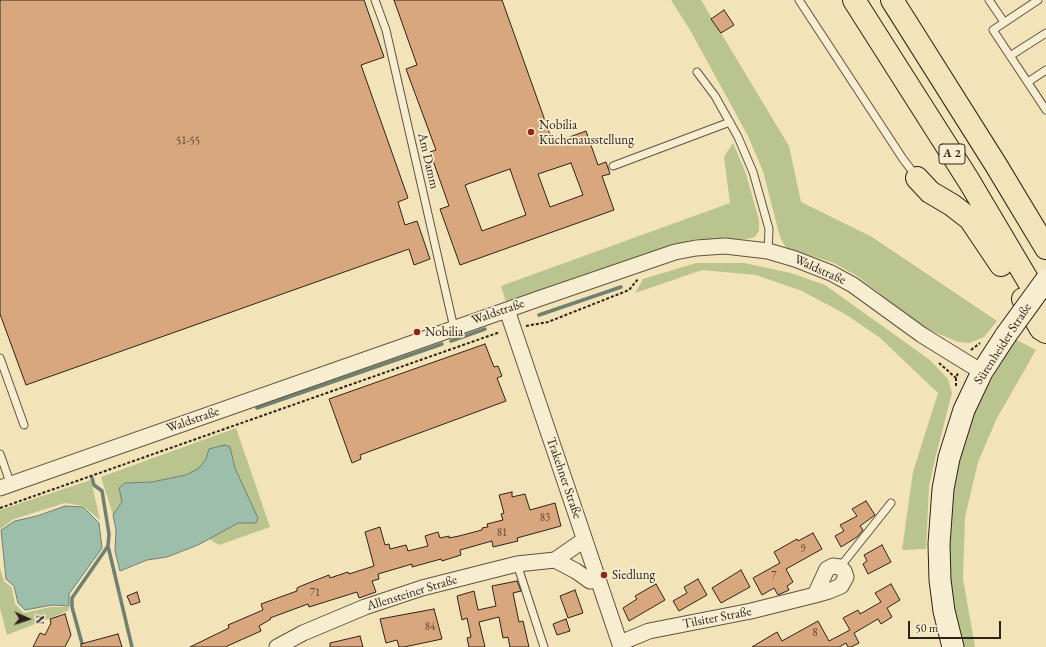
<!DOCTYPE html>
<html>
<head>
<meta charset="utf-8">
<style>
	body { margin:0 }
	#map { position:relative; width:1046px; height:647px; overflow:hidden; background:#f3e3b8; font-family:"EB Garamond",serif }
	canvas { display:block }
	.north { position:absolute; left:8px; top:599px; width:40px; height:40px; -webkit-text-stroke:3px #f7edd1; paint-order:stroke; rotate:93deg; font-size:11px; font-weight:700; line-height:16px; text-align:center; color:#2e231b }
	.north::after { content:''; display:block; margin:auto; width:14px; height:18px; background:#2e231b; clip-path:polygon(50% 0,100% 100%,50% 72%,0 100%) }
	.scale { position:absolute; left:908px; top:621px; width:93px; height:18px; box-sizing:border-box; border:2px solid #2e231b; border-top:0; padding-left:5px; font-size:12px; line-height:14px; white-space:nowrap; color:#2e231b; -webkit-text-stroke:3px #f7edd1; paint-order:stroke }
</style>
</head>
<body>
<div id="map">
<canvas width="1046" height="647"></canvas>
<div class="north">N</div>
<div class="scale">50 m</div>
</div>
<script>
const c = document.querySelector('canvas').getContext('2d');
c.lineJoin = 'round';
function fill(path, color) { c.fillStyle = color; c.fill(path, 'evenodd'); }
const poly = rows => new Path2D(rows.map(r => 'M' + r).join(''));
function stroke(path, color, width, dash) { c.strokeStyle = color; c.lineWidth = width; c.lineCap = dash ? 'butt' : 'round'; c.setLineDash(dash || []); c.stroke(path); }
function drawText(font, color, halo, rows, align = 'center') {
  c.font = font + ' "EB Garamond",serif'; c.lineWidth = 3.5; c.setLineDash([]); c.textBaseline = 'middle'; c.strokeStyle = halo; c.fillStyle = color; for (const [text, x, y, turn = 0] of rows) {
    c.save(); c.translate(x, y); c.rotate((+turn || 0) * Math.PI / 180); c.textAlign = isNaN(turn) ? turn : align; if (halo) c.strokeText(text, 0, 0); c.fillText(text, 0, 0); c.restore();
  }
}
fill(poly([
	[671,0,701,0,789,146,801,202,872,237,997,321,984,337,969,343,958,342,925,328,857,276,834,263,786,248,780,237,763,171,748,136,690,30],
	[733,143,746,174,759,220,759,230,755,237,746,239,697,239,672,245,506,302,501,286,730,203,724,157],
	[696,263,744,263,791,273,825,285,930,360,948,379,952,393,936,455,929,486,926,549,902,550,913,472,938,393,879,337,845,314,802,291,756,275,702,270,635,293,643,279],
	[1015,339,1036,350,997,418,978,462,965,517,963,579,975,647,963,647,957,628,949,578,948,545,953,488,959,460,975,411,993,377],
	[236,428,270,527,219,545,209,539,238,523,256,523,258,518,235,468,230,447,206,459,199,468,186,475,152,482,125,483,119,488,122,502,113,515,101,477],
	[91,480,100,520,83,506,65,503,14,519,0,529,0,510],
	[0,568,4,581,12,588,15,604,24,613,51,607,69,607,68,611,7,635,0,608]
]), '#bac48f');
const water = poly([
	[225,445,230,447,235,468,258,518,256,523,238,523,198,545,167,557,147,560,120,571,115,551,116,530,113,515,122,502,119,488,125,483,152,482,186,475,199,468,206,459,209,449,225,445],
	[65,506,83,507,99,523,102,548,69,594,69,606,52,605,25,610,18,603,14,586,6,579,1,530,15,521,37,516,65,506]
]);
fill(water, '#9cbeab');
stroke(water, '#708071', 1);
stroke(poly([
	[539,315,621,287],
	[451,341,485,329],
	[257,408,442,344],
	[108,546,132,647],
	[83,647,72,607,72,598,108,546,109,534,102,491,94,485,92,478]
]), '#708071', 3.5);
const building = poly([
	[0,0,364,0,384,57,361,65,408,198,398,202,405,225,417,221,430,259,414,265,409,249,26,385,0,314,0,0],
	[394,0,502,0,553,143,586,131,598,165,606,162,610,174,602,176,614,210,460,265,440,209,449,206,430,152,436,150,406,69,417,65,394,0],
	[571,163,583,195,550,207,538,174,571,163],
	[510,169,526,215,482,231,465,185,510,169],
	[724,10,734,25,721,33,711,19,724,10],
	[485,344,494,367,498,366,502,376,497,378,506,401,360,455,361,459,352,463,329,399,485,344],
	[512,492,512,497,525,494,530,510,555,503,561,526,517,538,518,541,493,547,492,541,460,550,461,555,442,561,441,559,412,567,412,564,378,574,379,579,372,581,376,592,359,598,357,592,309,607,308,604,270,618,271,619,259,626,261,631,225,647,190,647,229,628,228,625,263,610,261,604,297,591,297,588,301,586,329,575,330,578,348,572,349,574,374,566,365,532,380,527,385,545,389,544,390,549,406,545,408,551,428,546,425,536,428,535,438,532,440,538,449,536,449,538,459,536,482,530,482,528,488,527,487,524,503,520,501,514,504,513,499,495,512,492],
	[866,501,875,515,860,526,863,530,857,537,841,547,835,536,844,531,840,525,857,516,852,509,866,501],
	[813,533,822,549,786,569,793,582,787,586,789,590,778,595,774,588,762,595,753,578,780,563,774,552,797,539,798,541,813,533],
	[882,545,891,562,868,574,863,564,867,561,864,555,882,545],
	[741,570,750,587,721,603,712,588,741,570],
	[698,579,707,595,679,611,673,601,687,593,684,587,698,579],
	[517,581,521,591,513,593,519,622,523,621,529,647,510,647,508,637,503,638,499,617,479,622,485,647,469,647,467,638,471,637,467,618,462,620,457,596,474,591,478,610,496,606,492,586,517,581],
	[656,584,665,600,629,621,623,608,637,599,635,596,656,584],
	[891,584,900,600,887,608,892,617,881,624,878,619,854,633,859,643,851,647,848,647,846,643,839,647,752,647,777,632,782,641,818,621,829,641,850,630,843,618,858,610,860,614,881,602,875,593,891,584],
	[575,590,583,613,568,618,560,596,575,590],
	[137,592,140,602,131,605,127,596,137,592],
	[434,609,442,639,404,647,399,647,397,640,386,643,380,619,434,609],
	[65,614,71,635,65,647,33,647,40,633,45,635,51,623,50,619,65,614],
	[566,619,570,631,557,635,553,624,566,619],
	[118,634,122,647,81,647,81,644,118,634],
	[360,636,363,647,330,647,330,643,360,636]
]);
fill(building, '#d9a77d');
stroke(building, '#2e231b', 1);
const service = poly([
	[375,0,386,30,454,328],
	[799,0,903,159,916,176],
	[989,0,1004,22],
	[1038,0,993,30,1046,110],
	[1010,56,1046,33],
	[697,72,715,96,738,137,753,172,769,229,768,251],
	[1028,82,1046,70],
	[613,166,730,122],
	[0,358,24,425],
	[0,454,11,485],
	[517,564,544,647],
	[840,567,891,503]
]);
const minor = poly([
	[507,310,621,647],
	[0,488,538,299,675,252,696,248,725,246,768,251,795,259,831,273,853,285,922,335,982,372],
	[555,560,584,540],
	[620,643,649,631,751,611,815,595,829,591,841,586,846,577,844,571,840,567,833,566,827,569,815,595],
	[277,647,303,633,365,607,422,588,517,564,555,560,576,571,590,581,598,580]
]);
const secondary = poly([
	[953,647,944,611,940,580,939,544,943,489,949,458,964,410,982,372,1006,335]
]);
const motorway = poly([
	[854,0,969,181,1046,311],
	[892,0,996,165,1046,248],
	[917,178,930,192,952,205,970,219,1001,265],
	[1023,299,1041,329,1046,332]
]);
stroke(service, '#5f5342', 9);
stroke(minor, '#5f5342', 17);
stroke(secondary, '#2e231b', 23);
stroke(motorway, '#2e231b', 24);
stroke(poly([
	[526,326,548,322,629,290,638,279],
	[971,350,980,343],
	[939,363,956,378],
	[956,386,956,378,958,373],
	[0,508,500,332]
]), '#2e231b', 2, [3, 2]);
stroke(service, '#f7edd1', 7);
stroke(minor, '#f7edd1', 15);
stroke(secondary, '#f7edd1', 21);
stroke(motorway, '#f3e3b8', 22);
const secondaryBridge = poly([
	[1006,335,1046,280]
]);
stroke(secondaryBridge, '#2e231b', 23, []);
stroke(secondaryBridge, '#f7edd1', 21);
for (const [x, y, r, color] of [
	[531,132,4,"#8f2418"],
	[417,332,4,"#8f2418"],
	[604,575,4,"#8f2418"]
]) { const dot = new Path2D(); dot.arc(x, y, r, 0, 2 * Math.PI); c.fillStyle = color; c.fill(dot); stroke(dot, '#f7edd1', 1.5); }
drawText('11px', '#594434', null, [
	["51-55",188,141],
	["83",545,518],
	["81",502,533],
	["9",803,549],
	["7",774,576],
	["71",315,593],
	["84",430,627],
	["8",815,633]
]);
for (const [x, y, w] of [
	[952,154,26]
]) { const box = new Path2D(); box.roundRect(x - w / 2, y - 10, w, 20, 3); c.fillStyle = '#f7edd1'; c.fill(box); stroke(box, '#2e231b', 1); }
drawText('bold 12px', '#2e231b', null, [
	["A 2",952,154]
]);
drawText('13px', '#2e231b', '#f7edd1', [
	["Nobilia",539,125],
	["Küchenausstellung",539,140],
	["Nobilia",425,332],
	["Siedlung",612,575]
], 'left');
drawText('13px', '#2e231b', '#f7edd1', [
	["Am Damm",428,161,77],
	["Waldstraße",820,270,24],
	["Waldstraße",498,312,-19],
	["Sürenheider Straße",1003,344,-57],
	["Waldstraße",193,420,-19],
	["Trakehner Straße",564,478,71],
	["Allensteiner Straße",412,593,-17],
	["Tilsiter Straße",717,618,-11]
]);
</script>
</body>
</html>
